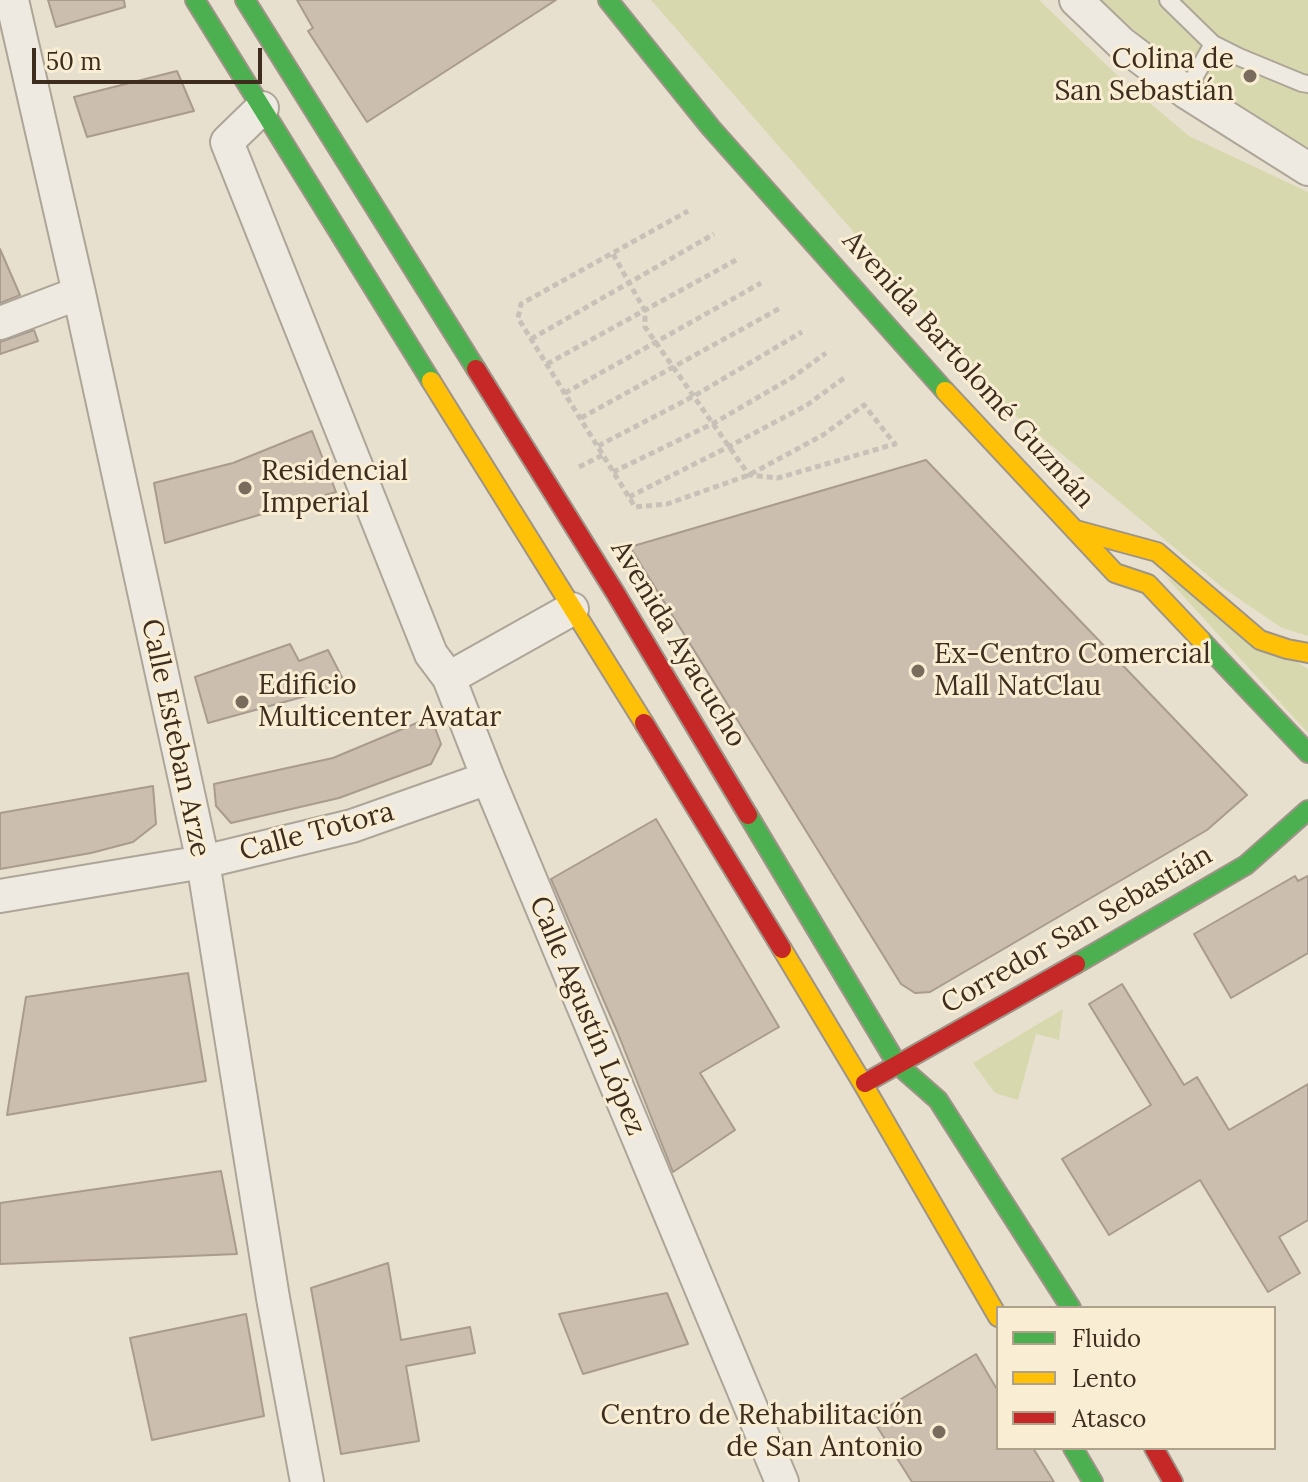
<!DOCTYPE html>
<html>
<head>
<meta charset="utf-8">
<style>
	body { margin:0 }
	#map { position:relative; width:1308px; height:1482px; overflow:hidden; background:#e8e0ce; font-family:Lora,serif }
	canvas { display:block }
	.legend { position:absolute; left:996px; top:1306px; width:280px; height:144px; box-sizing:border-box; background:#f9eed4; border:2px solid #aea18b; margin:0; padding:10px 14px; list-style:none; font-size:24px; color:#3e2d1e }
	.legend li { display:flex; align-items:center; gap:16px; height:40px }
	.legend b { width:40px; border:2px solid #aea18b }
	.scale { position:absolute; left:32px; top:48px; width:230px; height:36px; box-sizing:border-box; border:4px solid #3e2d1e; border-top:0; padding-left:10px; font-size:24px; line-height:28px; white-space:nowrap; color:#3e2d1e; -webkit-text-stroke:6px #f9eed4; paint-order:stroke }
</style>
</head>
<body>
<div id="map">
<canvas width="1308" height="1482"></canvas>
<ul class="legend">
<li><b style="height:10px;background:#4caf50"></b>Fluido</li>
<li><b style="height:10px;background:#ffc107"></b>Lento</li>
<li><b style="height:10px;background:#c62828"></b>Atasco</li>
</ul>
<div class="scale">50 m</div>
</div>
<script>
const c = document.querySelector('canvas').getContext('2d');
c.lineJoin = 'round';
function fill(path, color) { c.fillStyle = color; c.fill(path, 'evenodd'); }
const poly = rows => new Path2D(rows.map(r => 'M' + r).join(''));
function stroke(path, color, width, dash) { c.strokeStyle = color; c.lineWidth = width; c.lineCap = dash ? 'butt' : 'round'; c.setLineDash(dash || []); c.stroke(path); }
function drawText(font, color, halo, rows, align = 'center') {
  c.font = font + ' Lora,serif'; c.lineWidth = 6; c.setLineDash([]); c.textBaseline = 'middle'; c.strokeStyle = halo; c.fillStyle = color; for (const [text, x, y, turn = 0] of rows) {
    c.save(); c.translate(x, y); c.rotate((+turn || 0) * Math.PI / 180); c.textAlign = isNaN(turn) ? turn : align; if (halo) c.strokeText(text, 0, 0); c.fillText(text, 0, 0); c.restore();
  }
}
fill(poly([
	[651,0,1039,0,1121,79,1189,136,1308,192,1308,636,1282,628,1223,588,1010,411],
	[1101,0,1308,0,1308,148,1166,59],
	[1164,575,1308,669,1308,733],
	[1063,1009,1059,1040,1036,1034,1018,1100,995,1093,973,1063]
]), '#d8d8af');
const building = poly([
	[48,0,124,0,125,7,56,27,48,0],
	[297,0,556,0,367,122,308,31,313,28,297,0],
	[177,71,194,111,87,137,74,97,177,71],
	[0,249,20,295,0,303,0,249],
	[34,330,38,341,0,354,0,342,34,330],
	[312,431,336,492,165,543,154,483,233,463,312,431],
	[926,460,1247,795,1207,830,930,992,915,993,901,984,630,547,926,460],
	[290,644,299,661,328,650,346,685,208,723,195,677,290,644],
	[431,717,441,744,431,764,339,798,231,823,216,806,214,784,333,758,431,717],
	[153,786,156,824,133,842,91,853,0,869,0,813,153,786],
	[656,819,779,1027,700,1073,735,1130,673,1172,617,1031,551,879,656,819],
	[1295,876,1298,881,1308,876,1308,953,1231,998,1194,934,1295,876],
	[188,973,206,1081,7,1115,26,997,188,973],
	[1122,984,1184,1085,1197,1077,1229,1130,1308,1084,1308,1220,1279,1237,1300,1273,1268,1292,1200,1180,1109,1235,1062,1159,1151,1105,1089,1004,1122,984],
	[221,1171,237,1254,0,1264,0,1203,221,1171],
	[388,1263,401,1340,470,1327,475,1353,406,1366,419,1441,341,1454,311,1288,388,1263],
	[667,1293,688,1344,583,1374,559,1314,667,1293],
	[246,1314,264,1416,152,1440,130,1338,246,1314],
	[976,1354,998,1391,998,1448,1033,1448,1054,1482,912,1482,871,1417,976,1354]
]);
fill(building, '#ccbeaf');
stroke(building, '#a99b8d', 2);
const lane = poly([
	[1168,0,1213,44,1239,57,1302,83,1308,84],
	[1186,92,1213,44]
]);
const street = poly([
	[12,0,79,293,203,862,273,1298,307,1482],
	[1076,0,1121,43,1186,92,1308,169],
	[262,108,227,142,431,654,449,678,488,778,782,1482],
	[0,323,79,293],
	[449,678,572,609],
	[0,896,203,862,352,826,488,778]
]);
const fast = poly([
	[195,0,431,381],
	[245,0,476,369],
	[608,0,711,128,945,391],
	[1201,640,1308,753],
	[748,815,897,1064,938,1100,1071,1308],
	[1076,964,1246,865,1308,810],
	[1073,1448,1093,1482]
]);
const slow = poly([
	[431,381,644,723],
	[945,391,1115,573,1148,584,1201,640],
	[1076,530,1157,552,1260,640,1287,649,1308,653],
	[782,949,863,1084,998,1317]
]);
const jam = poly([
	[476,369,616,594,748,815],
	[644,723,782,949],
	[865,1083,1076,964],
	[1154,1448,1173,1482]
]);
stroke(lane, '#ada597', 20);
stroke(street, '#ada597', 36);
stroke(fast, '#9d9487', 22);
stroke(slow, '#9d9487', 22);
stroke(jam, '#9d9487', 22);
stroke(poly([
	[613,254,645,311,645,327,749,475,778,478,895,444,864,405,823,435,749,475,667,504,635,507,518,318,521,304,688,211],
	[531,339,714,234],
	[547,364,736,260],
	[565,393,761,283],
	[581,418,782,307],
	[598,446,694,396,802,332],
	[579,467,603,455],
	[613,472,714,423,793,377,826,353],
	[629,497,730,446,807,405,844,378]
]), '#c8c1b7', 5, [6, 4]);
stroke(lane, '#efeae1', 16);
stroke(street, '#efeae1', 32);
stroke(fast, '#4caf50', 18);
stroke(slow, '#ffc107', 18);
stroke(jam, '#c62828', 18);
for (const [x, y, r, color] of [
	[1250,76,8,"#7a6c5c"],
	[245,488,8,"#7a6c5c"],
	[918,671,8,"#7a6c5c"],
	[242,702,8,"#7a6c5c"],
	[939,1432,8,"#7a6c5c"]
]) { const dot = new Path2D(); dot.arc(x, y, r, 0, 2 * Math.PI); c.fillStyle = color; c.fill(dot); stroke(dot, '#f9eed4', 3); }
drawText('28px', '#3e2d1e', '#f9eed4', [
	["Colina de",1234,60,"right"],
	["San Sebastián",1234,92,"right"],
	["Residencial",261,472],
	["Imperial",261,504],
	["Ex-Centro Comercial",934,655],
	["Mall NatClau",934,687],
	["Edificio",258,686],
	["Multicenter Avatar",258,718],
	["Centro de Rehabilitación",923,1416,"right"],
	["de San Antonio",923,1448,"right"]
], 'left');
drawText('28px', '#3e2d1e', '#f9eed4', [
	["Avenida Bartolomé Guzmán",968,370,48],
	["Avenida Ayacucho",678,644,59],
	["Calle Esteban Arze",175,738,78],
	["Calle Totora",317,832,-15],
	["Corredor San Sebastián",1077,930,-30],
	["Calle Agustín López",587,1016,67]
]);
</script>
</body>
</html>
